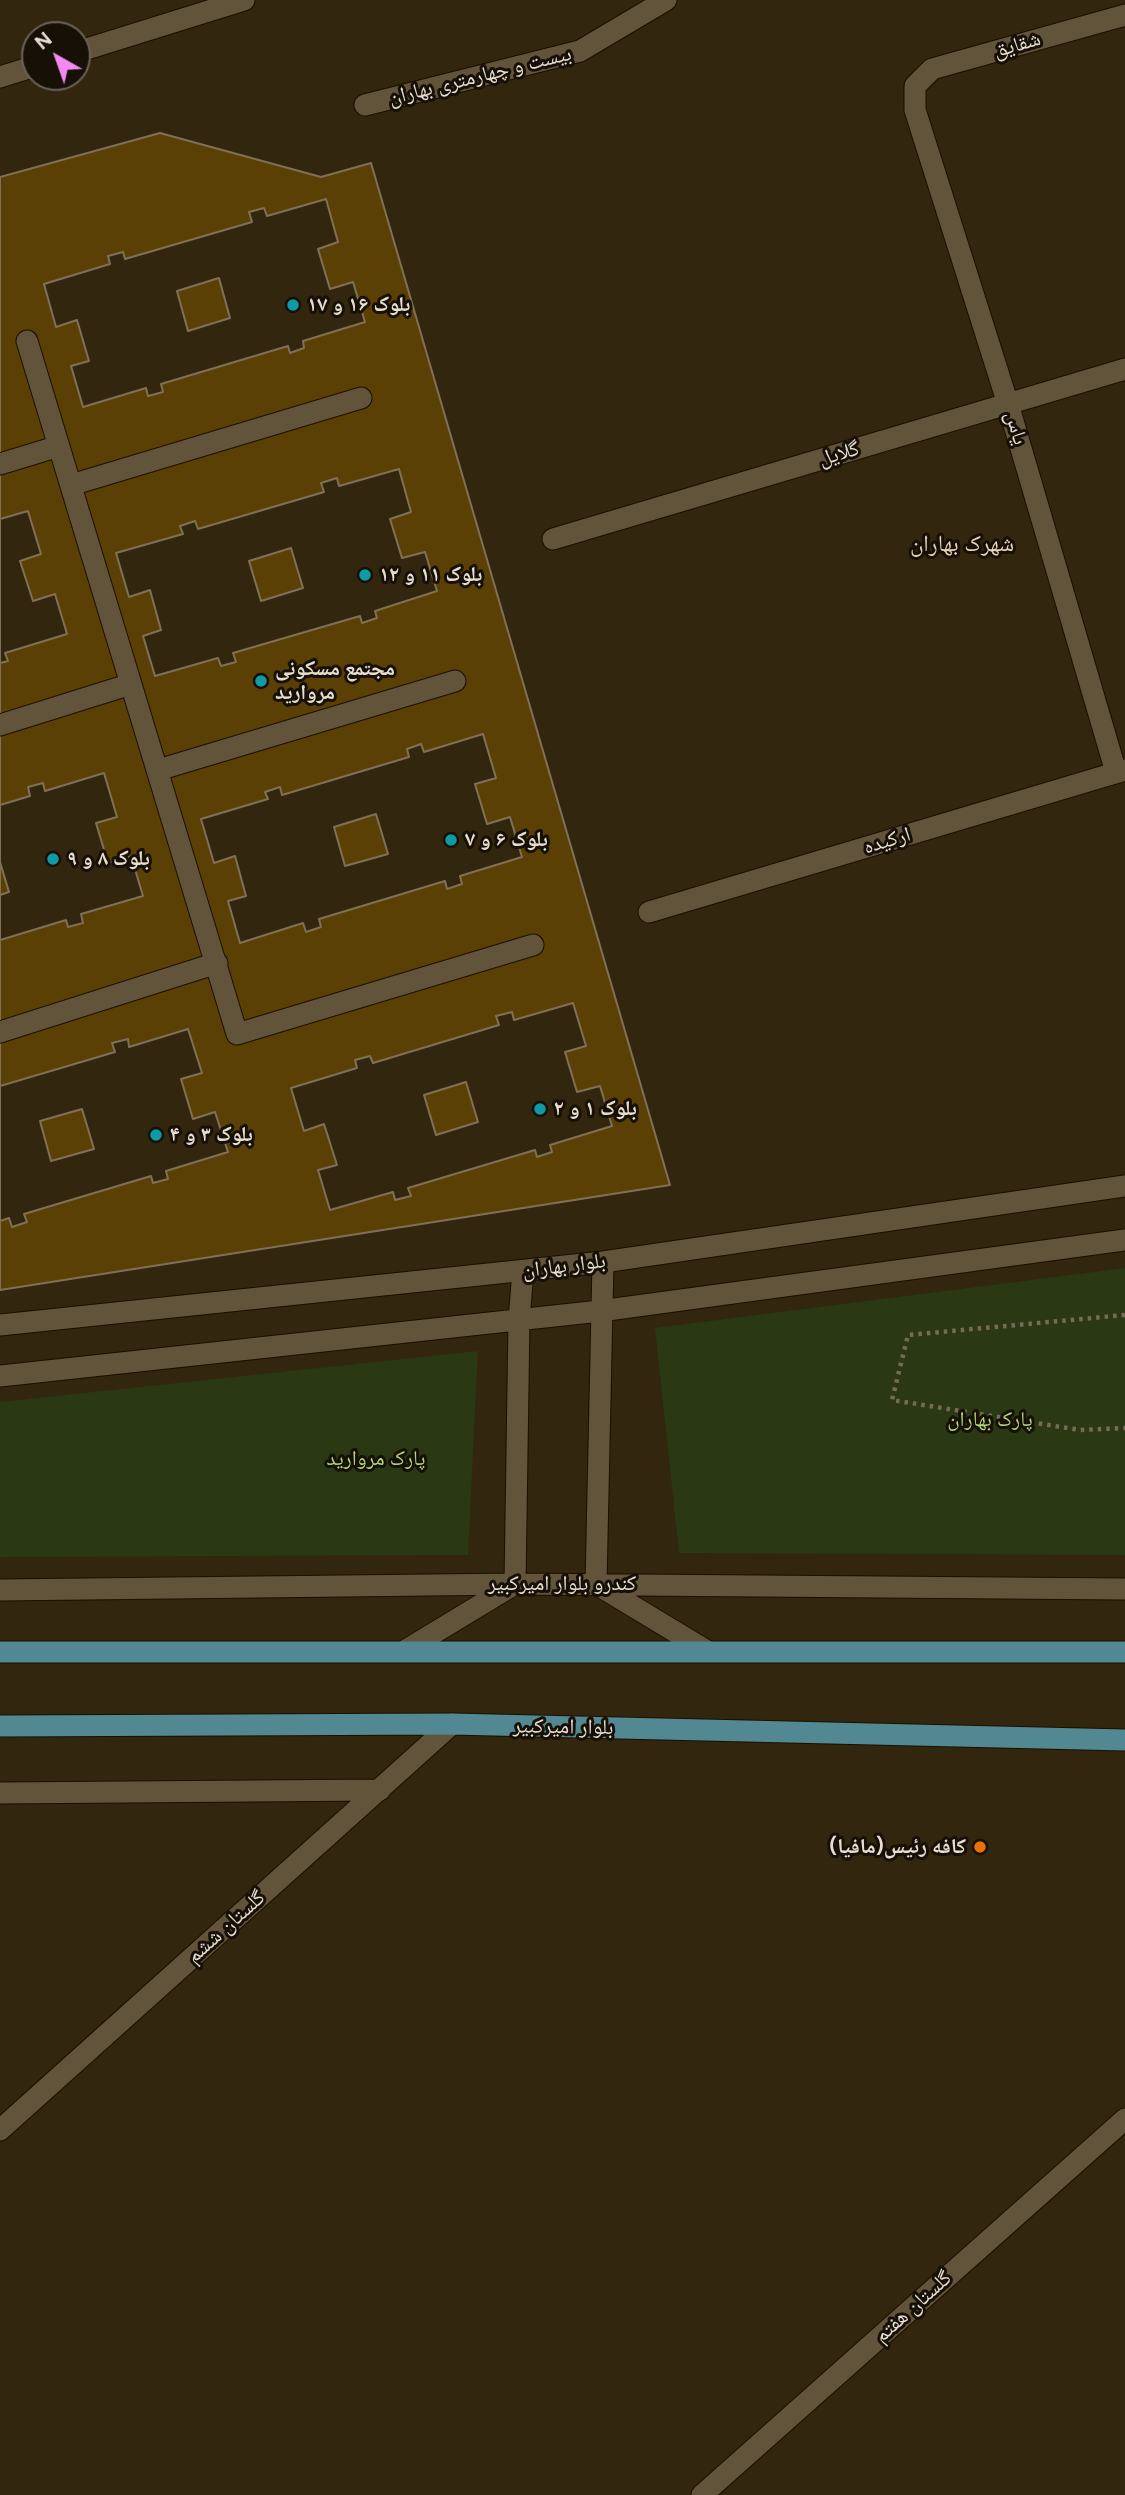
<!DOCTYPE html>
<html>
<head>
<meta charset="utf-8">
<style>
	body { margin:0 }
	#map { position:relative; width:1125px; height:2495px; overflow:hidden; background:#33260e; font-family:Figtree,sans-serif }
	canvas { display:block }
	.north { position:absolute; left:21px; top:21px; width:70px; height:70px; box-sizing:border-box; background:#161007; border:2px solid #6a6257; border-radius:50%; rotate:320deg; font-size:19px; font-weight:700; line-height:28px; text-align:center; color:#e7ded0 }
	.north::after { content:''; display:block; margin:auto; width:24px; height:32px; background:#f38af1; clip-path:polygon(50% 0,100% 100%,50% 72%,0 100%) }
</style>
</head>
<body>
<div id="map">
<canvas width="1125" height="2495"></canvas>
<div class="north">N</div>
</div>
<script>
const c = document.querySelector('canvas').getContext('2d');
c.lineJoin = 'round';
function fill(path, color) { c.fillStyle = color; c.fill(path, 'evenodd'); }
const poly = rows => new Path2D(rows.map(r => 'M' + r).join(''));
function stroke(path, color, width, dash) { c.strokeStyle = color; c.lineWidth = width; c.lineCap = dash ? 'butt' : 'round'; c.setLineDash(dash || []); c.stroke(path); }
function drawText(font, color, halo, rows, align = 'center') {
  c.font = font + ' Figtree,"Noto Naskh Arabic",sans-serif'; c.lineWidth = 6; c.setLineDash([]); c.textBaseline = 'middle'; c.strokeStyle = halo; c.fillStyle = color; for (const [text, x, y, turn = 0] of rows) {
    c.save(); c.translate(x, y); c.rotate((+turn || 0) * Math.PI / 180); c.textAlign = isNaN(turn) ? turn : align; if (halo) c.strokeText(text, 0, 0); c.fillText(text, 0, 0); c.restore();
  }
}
fill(poly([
	[1125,1268,1125,1555,679,1553,655,1328],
	[478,1351,468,1555,0,1557,0,1402]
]), '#2a3814');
const building = poly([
	[160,133,321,177,371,163,670,1185,0,1290,0,177,160,133],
	[326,199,338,242,318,249,330,289,353,282,365,322,303,341,304,348,290,353,288,346,161,384,163,392,148,396,146,388,83,407,71,366,89,361,77,320,56,327,44,284,110,264,108,256,123,252,125,259,252,222,249,212,264,208,267,216,326,199],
	[219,278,230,318,188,331,177,291,219,278],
	[399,469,411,512,390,519,402,558,425,552,437,591,375,611,377,618,362,623,360,616,233,653,236,662,221,666,218,658,155,676,143,636,161,630,150,590,129,597,116,553,183,534,180,526,195,521,198,529,324,492,321,483,337,478,339,486,399,469],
	[291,548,303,588,261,601,249,561,291,548],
	[28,511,41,554,20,561,33,601,55,594,67,634,5,653,8,661,0,663,0,519,28,511],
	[483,734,496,778,475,784,487,824,510,817,522,857,460,876,462,884,447,889,445,881,319,919,321,927,306,932,303,923,240,943,228,901,246,896,235,856,214,863,201,819,268,799,265,792,280,787,282,795,409,757,407,749,421,744,424,752,483,734],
	[376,814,388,854,345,866,334,827,376,814],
	[104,773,117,817,96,823,108,863,131,856,143,896,81,914,83,923,68,927,66,920,0,940,0,895,9,892,0,862,0,805,30,796,28,787,43,783,45,791,104,773],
	[573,1003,586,1046,565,1052,577,1092,600,1086,612,1126,550,1145,552,1152,537,1157,535,1150,408,1188,411,1196,395,1200,393,1192,330,1210,318,1170,337,1165,324,1124,304,1131,291,1088,357,1068,355,1060,370,1056,373,1063,499,1025,496,1016,512,1012,514,1020,573,1003],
	[466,1082,478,1122,436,1135,424,1095,466,1082],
	[188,1029,202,1073,181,1079,193,1119,215,1112,228,1152,166,1171,168,1179,153,1183,151,1176,24,1214,27,1222,12,1227,9,1218,0,1221,0,1086,115,1052,112,1043,128,1039,129,1047,188,1029],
	[82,1109,94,1149,51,1161,40,1121,82,1109]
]);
fill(building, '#5b4006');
stroke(building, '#7f7056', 2);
const minor = poly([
	[77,52,244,0],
	[0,77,35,66],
	[365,105,580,51,666,0],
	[27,341,237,1034,533,945],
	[0,464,59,446],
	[71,485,361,398],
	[553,539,1125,369],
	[0,725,131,684],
	[158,770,455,681],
	[1116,772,1008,404,915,110,915,86,932,69,1125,15],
	[649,912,1125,770],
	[0,1032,217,963],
	[603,1262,596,1584,707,1651],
	[0,1325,603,1262,1125,1186],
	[0,1376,600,1311,1125,1240],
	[0,1590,515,1584,1125,1589],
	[406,1650,515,1584,519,1320,523,1271],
	[0,1793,380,1790],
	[0,2130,452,1724],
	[702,2495,1125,2119]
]);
const major = poly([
	[0,1652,1125,1652],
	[0,1726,452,1724,1125,1740]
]);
stroke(minor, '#1a0f00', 23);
stroke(major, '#1a0f00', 23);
stroke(poly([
	[1125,1315,908,1335,892,1400,1080,1430,1125,1428]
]), '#766b57', 4.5, [3.5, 5]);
stroke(minor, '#62533b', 21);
stroke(major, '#518891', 21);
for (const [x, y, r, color] of [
	[293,305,7,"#0f9aa8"],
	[365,575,7,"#0f9aa8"],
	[261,681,7,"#0f9aa8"],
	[451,840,7,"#0f9aa8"],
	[53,859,7,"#0f9aa8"],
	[540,1109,7,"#0f9aa8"],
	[156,1135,7,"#0f9aa8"],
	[980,1847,7,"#e8710a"]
]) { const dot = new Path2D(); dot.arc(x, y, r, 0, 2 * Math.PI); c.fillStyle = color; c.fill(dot); stroke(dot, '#161007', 2.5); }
drawText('21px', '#e7ded0', '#161007', [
	["شقایق",1017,45,-16],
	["بیست و چهارمتری بهاران",480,76,-14],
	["یاس",1016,428,74],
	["گلایل",839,454,-17],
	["ارکیده",887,841,-17],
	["بلوار بهاران",564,1266,-7],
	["کندرو بلوار امیرکبیر",562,1584],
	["بلوار امیرکبیر",563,1727,1],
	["گلستان ششم",226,1927,-42],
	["گلستان هفتم",913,2307,-42]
]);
drawText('bold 21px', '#e7ded0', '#161007', [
	["بلوک ۱۶ و ۱۷",307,305],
	["بلوک ۱۱ و ۱۲",379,575],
	["مجتمع مسکونی",275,669],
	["مروارید",275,693],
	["بلوک ۶ و ۷",465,840],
	["بلوک ۸ و ۹",67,859],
	["بلوک ۱ و ۲",554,1109],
	["بلوک ۳ و ۴",170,1135],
	["کافه رئیس(مافیا)",966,1847,"right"]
], 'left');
drawText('21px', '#b2d77a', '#161007', [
	["پارک بهاران",990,1420],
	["پارک مروارید",376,1459]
]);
drawText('23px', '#e4d3b7', '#161007', [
	["شهرک بهاران",962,544]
]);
</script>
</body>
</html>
